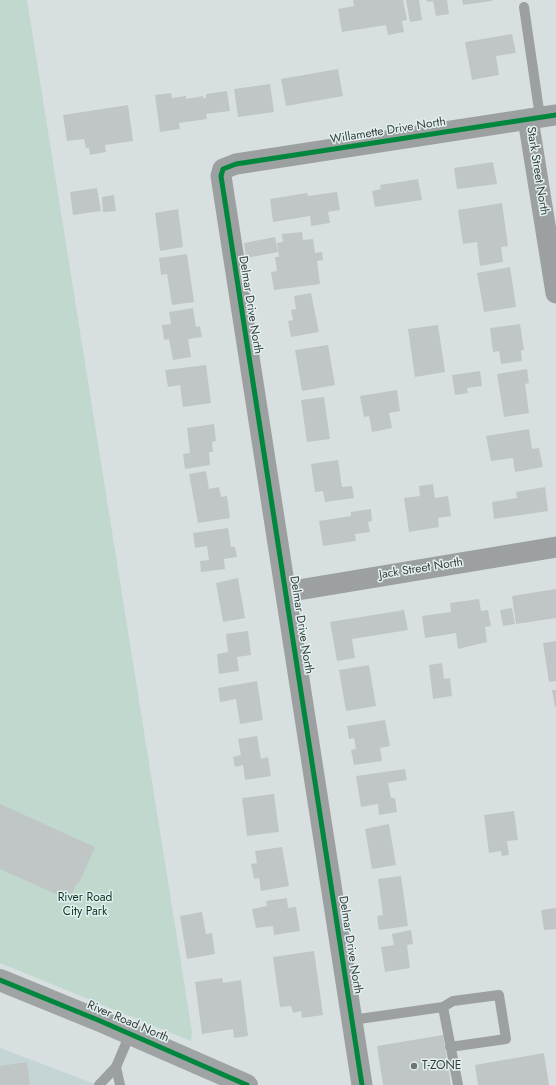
<!DOCTYPE html>
<html>
<head>
<meta charset="utf-8">
<style>
	body { margin:0 }
	canvas { display:block; background:#d8dfe0 }
</style>
</head>
<body>
<canvas width="556" height="1085"></canvas>
<script>
const c = document.querySelector('canvas').getContext('2d');
c.lineJoin = 'round';
function fill(path, color) { c.fillStyle = color; c.fill(path, 'evenodd'); }
const poly = rows => new Path2D(rows.map(r => 'M' + r).join(''));
function stroke(path, color, width, dash) { c.strokeStyle = color; c.lineWidth = width; c.lineCap = dash ? 'butt' : 'round'; c.setLineDash(dash || []); c.stroke(path); }
function drawText(font, color, halo, rows, align = 'center') {
  c.font = font + ' Jost,sans-serif'; c.lineWidth = 3; c.setLineDash([]); c.textBaseline = 'middle'; c.strokeStyle = halo; c.fillStyle = color; for (const [text, x, y, turn = 0] of rows) {
    c.save(); c.translate(x, y); c.rotate((+turn || 0) * Math.PI / 180); c.textAlign = isNaN(turn) ? turn : align; if (halo) c.strokeText(text, 0, 0); c.fillText(text, 0, 0); c.restore();
  }
}
fill(poly([
	[0,1048,98,1085,0,1085]
]), '#c5d4d5');
fill(poly([
	[0,0,27,0,192,1032,191,1041,0,963]
]), '#c0d8cd');
fill(poly([
	[353,0,403,0,407,20,402,21,404,32,388,35,386,25,342,32,338,9,354,6],
	[406,0,419,0,422,20,410,22],
	[427,0,447,0,449,14,436,16,433,1,427,2],
	[462,0,492,0,492,1,463,5],
	[512,34,516,53,496,56,499,75,472,80,465,42],
	[338,69,343,96,286,106,281,79],
	[270,84,274,112,238,117,234,89],
	[227,91,230,111,206,114,207,119,179,123,180,129,160,132,155,95,171,93,172,98,186,96,186,99,203,96,203,98,206,98,206,94],
	[128,105,133,141,105,145,106,152,90,155,89,148,86,148,84,139,67,141,63,115],
	[493,162,497,184,457,189,454,168],
	[418,179,422,200,375,207,372,191,381,189,380,185],
	[97,188,101,211,73,215,70,192],
	[337,192,340,210,328,212,330,223,311,226,310,216,273,222,270,199,307,193,308,196],
	[114,195,116,211,103,212,102,197],
	[502,203,508,246,501,247,503,262,480,266,477,242,463,244,458,210],
	[178,209,183,247,160,251,155,213],
	[302,232,303,240,313,239,315,253,322,252,323,260,317,261,320,284,274,290,271,272,277,271,275,257,279,257,277,243,283,242,282,234],
	[275,237,278,252,246,258,244,243],
	[187,254,194,302,172,305,167,274,161,275,159,258],
	[510,267,516,307,484,312,477,273],
	[311,293,319,332,291,337,288,321,293,320,291,310,296,309,294,296],
	[193,308,196,327,200,326,202,337,188,339,191,357,173,360,169,339,164,340,162,325,171,324,169,312],
	[520,324,524,350,521,350,522,361,501,364,499,351,493,352,490,328],
	[438,325,445,372,415,377,408,329],
	[328,345,335,385,302,391,295,350],
	[206,365,211,403,183,407,180,385,168,387,165,370],
	[527,369,529,383,525,384,529,413,504,417,497,374],
	[480,371,482,386,467,388,468,393,455,395,452,375],
	[397,390,400,411,389,413,392,428,372,432,369,416,364,417,360,396],
	[324,397,330,439,307,442,301,400],
	[214,424,216,441,212,442,213,452,209,452,210,465,185,469,183,454,190,453,187,428],
	[529,429,532,449,539,448,543,467,515,472,513,458,491,461,486,436],
	[338,460,342,487,352,486,354,498,325,502,323,491,315,492,311,464],
	[206,471,209,489,219,487,221,497,227,496,230,518,198,523,189,474],
	[433,484,435,498,448,496,451,516,438,518,439,527,409,532,404,498,420,496,419,486],
	[545,487,548,511,494,519,492,502,517,498,516,492],
	[371,509,372,521,368,522,370,532,355,534,356,541,323,546,319,521,351,516,351,512],
	[228,528,231,547,235,547,237,557,224,559,225,569,201,572,200,561,209,560,207,546,195,548,193,533],
	[238,578,245,618,223,622,216,583],
	[556,589,556,618,516,624,512,596],
	[479,599,481,611,488,610,491,626,485,627,487,642,458,649,456,633,425,638,422,616,451,612,450,603],
	[512,608,515,624,503,626,500,610],
	[404,610,408,630,352,639,355,658,337,661,330,622],
	[248,631,251,655,237,657,239,671,219,674,217,654,228,652,226,634],
	[556,641,556,681,549,682,543,643],
	[442,663,444,679,450,678,452,696,433,699,429,665],
	[369,665,376,706,346,711,339,670],
	[257,681,263,720,240,724,236,699,220,702,218,688],
	[552,690,556,690,556,707,555,707],
	[385,720,390,746,380,748,382,761,354,765,351,750,356,749,354,738,349,739,347,726],
	[257,736,261,759,268,757,271,776,245,780,243,765,235,767,233,757,241,755,238,739],
	[405,769,407,780,388,783,391,798,395,798,397,812,379,815,378,804,361,807,356,776],
	[274,794,279,832,247,836,242,798],
	[0,804,95,847,79,883,77,883,69,900,0,869],
	[514,811,518,840,507,841,509,855,502,856,501,851,489,853,484,815],
	[389,824,396,865,372,869,365,829],
	[282,847,289,886,261,891,259,878,254,879,251,864,257,863,255,851],
	[401,876,408,926,379,930,377,916,383,915,378,879],
	[287,898,288,908,296,907,300,931,274,935,273,926,256,928,252,909,267,906,266,901],
	[556,908,556,929,544,930,541,910],
	[202,912,206,934,212,933,215,954,187,959,180,916],
	[411,930,413,944,407,945,410,968,385,972,381,947,394,945,392,934],
	[314,951,323,1015,302,1018,301,1011,293,1013,291,1006,280,1007,273,957],
	[222,978,223,983,241,980,248,1036,234,1038,233,1029,202,1034,195,982],
	[443,1035,451,1085,383,1085,377,1046],
	[544,1053,549,1085,478,1085,475,1065],
	[27,1062,30,1085,0,1085,0,1066]
]), '#c0c6c6');
stroke(poly([
	[524,7,540,117],
	[443,1007,453,1001,499,995,506,1039,450,1047],
	[352,1020,443,1007,458,1085],
	[116,1067,120,1085],
	[99,1085,116,1067,130,1034]
]), '#9da0a1', 10);
stroke(poly([
	[528,119,556,293],
	[286,592,556,547],
	[362,1085,221,176,223,169,236,164,556,115]
]), '#9da0a1', 21);
stroke(poly([
	[0,980,98,1020,247,1085]
]), '#9fa3a4', 22);
stroke(poly([
	[0,980,98,1020,247,1085],
	[362,1085,221,176,223,169,236,164,556,115]
]), '#00873e', 5);
for (const [x, y, r, color] of [
	[414,1066,4,"#6f7676"]
]) { const dot = new Path2D(); dot.arc(x, y, r, 0, 2 * Math.PI); c.fillStyle = color; c.fill(dot); stroke(dot, '#e2f0f0', 1.5); }
drawText('12px', '#373d3d', '#e2f0f0', [
	["Willamette Drive North",388,131,-9],
	["Stark Street North",537,171,81],
	["Delmar Drive North",250,305,81],
	["Jack Street North",421,569,-9],
	["Delmar Drive North",301,625,81],
	["Delmar Drive North",350,945,81],
	["River Road North",128,1022,23]
]);
drawText('12px', '#0b3423', '#e2f0f0', [
	["River Road",85,898],
	["City Park",85,912]
]);
drawText('12px', '#373d3d', '#e2f0f0', [
	["T-ZONE",422,1066]
], 'left');
</script>
</body>
</html>
